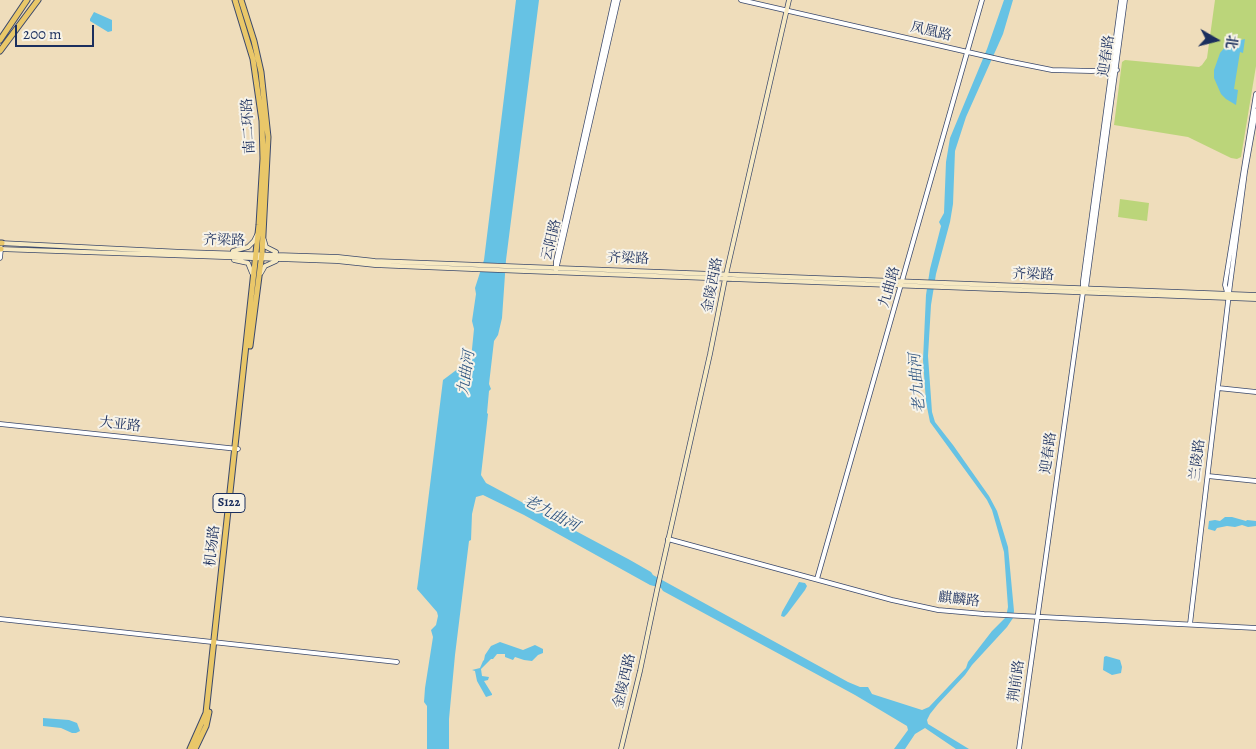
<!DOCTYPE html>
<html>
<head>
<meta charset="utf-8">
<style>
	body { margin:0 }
	#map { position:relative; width:1256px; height:749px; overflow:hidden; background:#efddbb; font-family:Alegreya,"Noto Serif SC",serif }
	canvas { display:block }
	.north { position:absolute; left:1191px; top:15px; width:50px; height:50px; -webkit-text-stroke:4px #f7f3e8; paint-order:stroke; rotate:98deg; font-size:14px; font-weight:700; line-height:20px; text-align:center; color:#1b2f5e }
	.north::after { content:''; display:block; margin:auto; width:18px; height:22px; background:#1b2f5e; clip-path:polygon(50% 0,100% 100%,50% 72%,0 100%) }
	.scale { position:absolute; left:15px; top:25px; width:79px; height:22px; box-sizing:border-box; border:2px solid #1b2f5e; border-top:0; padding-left:6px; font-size:15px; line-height:18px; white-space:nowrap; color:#1b2f5e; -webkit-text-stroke:4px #f7f3e8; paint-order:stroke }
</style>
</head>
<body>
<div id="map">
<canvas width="1256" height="749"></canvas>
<div class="north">北</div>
<div class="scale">200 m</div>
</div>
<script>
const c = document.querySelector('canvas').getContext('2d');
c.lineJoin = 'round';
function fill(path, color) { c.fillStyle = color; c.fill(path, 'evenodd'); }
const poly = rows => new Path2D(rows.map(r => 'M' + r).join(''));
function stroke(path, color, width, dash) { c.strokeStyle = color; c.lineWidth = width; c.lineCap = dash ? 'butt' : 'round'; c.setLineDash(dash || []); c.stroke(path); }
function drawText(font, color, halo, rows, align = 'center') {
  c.font = font + ' Alegreya,"Noto Serif SC",serif'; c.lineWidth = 4; c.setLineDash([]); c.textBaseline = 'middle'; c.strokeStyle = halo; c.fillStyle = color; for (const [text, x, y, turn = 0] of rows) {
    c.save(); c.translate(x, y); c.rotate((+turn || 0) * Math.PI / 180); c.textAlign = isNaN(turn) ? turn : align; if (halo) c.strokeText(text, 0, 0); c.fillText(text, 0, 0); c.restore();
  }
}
fill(poly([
	[1215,0,1256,0,1256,66,1241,157,1237,159,1231,158,1188,137,1114,125,1122,62,1125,60,1199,67,1202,65,1207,58],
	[1120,199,1149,203,1147,221,1118,217]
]), '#bbd57a');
fill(poly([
	[516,0,539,0,506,260,502,318,498,335,494,341,489,384,491,389,489,391,487,413,488,414,481,475,486,483,630,560,651,572,653,575,848,682,860,687,868,687,872,694,922,710,929,707,966,668,968,662,992,631,1006,617,1008,607,1004,552,992,510,987,500,930,422,926,402,923,360,926,295,930,269,941,226,939,222,944,213,946,162,950,138,987,49,1004,0,1013,0,1003,34,966,117,955,151,953,204,950,222,936,274,931,305,928,356,932,412,935,422,953,445,989,496,997,511,1008,547,1014,611,1013,618,1007,627,972,665,965,675,938,704,930,714,927,720,928,724,969,749,956,749,925,728,915,734,905,749,894,749,908,730,907,726,855,695,663,591,661,588,650,585,524,515,483,495,476,497,472,514,471,540,469,541,455,655,449,719,449,749,427,749,427,706,424,702,425,688,433,637,431,630,436,625,438,616,437,612,417,589,418,582,443,380,471,359,474,329,472,321,476,294,475,288,484,260],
	[94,12,112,20,112,31,108,32,90,21,90,19],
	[1245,39,1243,53,1240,52,1234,89,1238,90,1236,105,1226,99,1221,94,1214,78,1214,70,1220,53,1225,47,1233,42],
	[1225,517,1232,517,1246,521,1247,520,1256,521,1256,526,1248,527,1242,525,1235,527,1227,526,1217,528,1215,531,1208,529,1209,521,1215,520,1220,521],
	[799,582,805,583,807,586,805,590,787,614,784,617,781,616,782,612],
	[500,642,523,650,535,645,543,649,543,653,538,655,532,661,524,660,515,657,513,660,505,657,505,654,497,654,493,659,491,659,481,669,482,676,489,677,488,680,484,681,492,694,492,695,486,697,477,681,475,671,472,670,480,668,483,661,484,660,485,655,491,646],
	[1106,656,1120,660,1122,667,1121,673,1112,675,1103,670,1104,657],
	[43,718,69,720,77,723,80,731,76,733,72,733,61,728,43,726]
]), '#66c2e4');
const tertiary = poly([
	[741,0,1007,61,1052,70,1091,71,1117,70],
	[0,258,1,248],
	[556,269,556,261,614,0],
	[556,270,618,0],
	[1083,290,1083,281,1121,0],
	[1228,296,1225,285,1256,94],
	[1218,388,1256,392],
	[0,424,238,449],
	[1208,476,1256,481],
	[668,539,892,600,938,610,984,614,1256,628],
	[817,579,982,0],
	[0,619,397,662],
	[1190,624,1230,285,1245,172,1256,111],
	[1019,749,1083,292,1086,288,1125,0]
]);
const secondary = poly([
	[264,240,266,247,276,252],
	[0,243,182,252,338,257,375,261,1256,295],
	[0,249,337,261,375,265,472,269,1256,299],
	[233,251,248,247,254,241,257,235],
	[234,260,248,263,252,273],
	[261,273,265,266,276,261],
	[621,749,640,671,657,590,710,354,725,279,789,0]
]);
const primary = poly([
	[241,0,254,41,261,72,268,137,262,253,250,346],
	[0,40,27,0],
	[0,51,38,0],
	[0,243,2,243],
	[0,249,1,249],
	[190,749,206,713,259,225,263,159,262,121,253,59,235,0],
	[195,749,206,726,209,712]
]);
stroke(tertiary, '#3b496c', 5.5);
stroke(secondary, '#3b496c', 5.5);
stroke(primary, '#3b496c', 7);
stroke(tertiary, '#fff', 4);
stroke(secondary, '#f6e9c3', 4);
stroke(primary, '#e9c769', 5);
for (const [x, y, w] of [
	[229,503,32]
]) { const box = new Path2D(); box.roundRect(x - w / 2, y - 9.5, w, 19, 4); c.fillStyle = '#f7f3e8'; c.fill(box); stroke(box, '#1b2f5e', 1); }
drawText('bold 12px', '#1b2f5e', null, [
	["S122",229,503]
]);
drawText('14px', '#1b2f5e', '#f7f3e8', [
	["凤凰路",931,32,13],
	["迎春路",1107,56,-82],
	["南二环路",249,126,-93],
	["云阳路",552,240,-76],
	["齐梁路",224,241,1],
	["齐梁路",628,259,2],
	["齐梁路",1033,275,2],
	["金陵西路",713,285,-79],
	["九曲路",890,287,-74],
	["大亚路",120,425,6],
	["迎春路",1049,453,-82],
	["兰陵路",1198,460,-83],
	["机场路",213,546,-84],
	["麒麟路",959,600,6],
	["金陵西路",625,681,-77],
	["荆前路",1017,681,-82]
]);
drawText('italic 15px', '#2e5480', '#f7f3e8', [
	["九曲河",467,373,-82],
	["老九曲河",918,383,-95],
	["老九曲河",551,514,28]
]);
</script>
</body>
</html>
